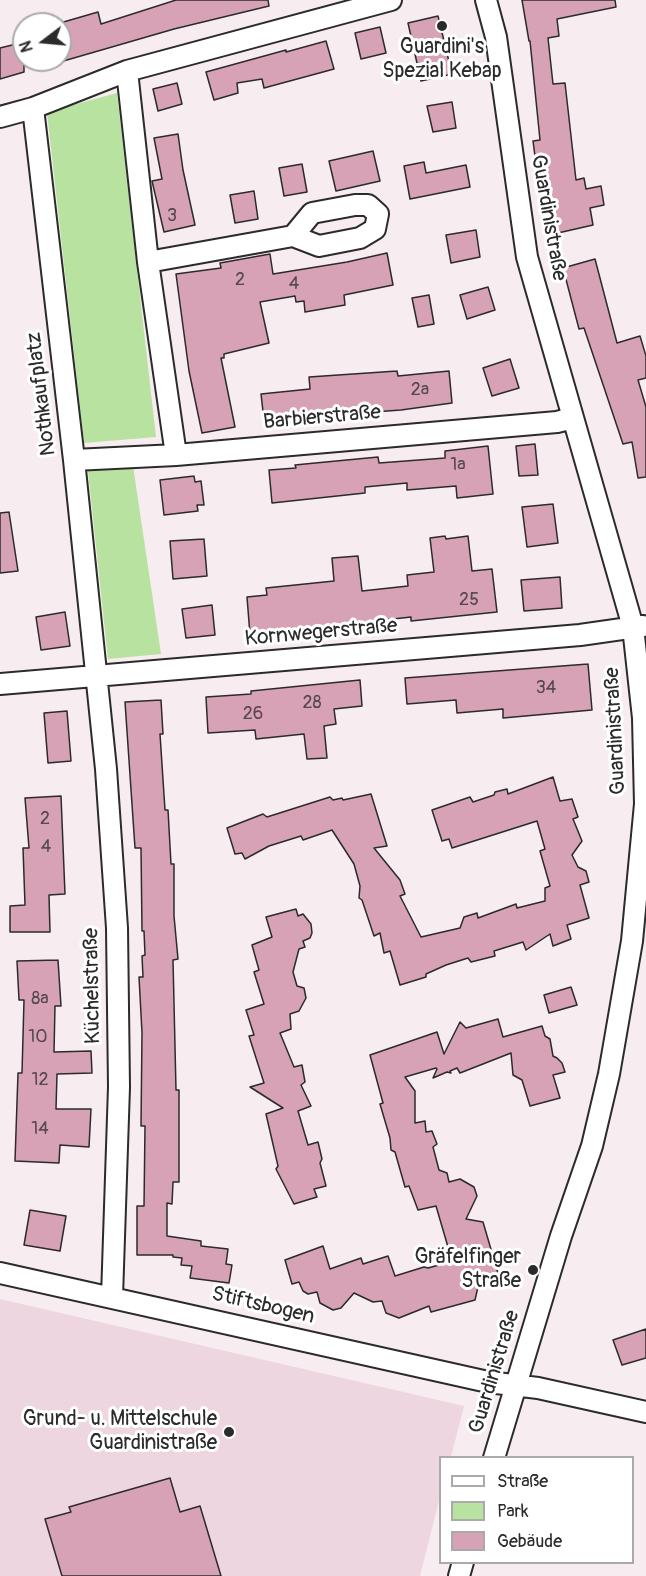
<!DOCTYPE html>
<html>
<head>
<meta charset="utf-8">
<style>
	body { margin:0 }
	#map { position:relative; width:646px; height:1576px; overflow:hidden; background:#f7ecf0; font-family:Pangolin,sans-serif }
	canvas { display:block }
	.legend { position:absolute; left:439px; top:1456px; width:195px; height:108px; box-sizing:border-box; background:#fff; border:2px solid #aaa; margin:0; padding:8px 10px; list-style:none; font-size:18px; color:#2b2b2b }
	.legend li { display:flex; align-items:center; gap:12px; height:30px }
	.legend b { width:30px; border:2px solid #aaa }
	.north { position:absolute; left:12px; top:12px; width:60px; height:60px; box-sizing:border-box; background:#fff; border:2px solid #aaa; border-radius:50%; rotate:254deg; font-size:16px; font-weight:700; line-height:24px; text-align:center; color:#2b2b2b }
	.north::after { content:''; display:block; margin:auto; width:21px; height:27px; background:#2b2b2b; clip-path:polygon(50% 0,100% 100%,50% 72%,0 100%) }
</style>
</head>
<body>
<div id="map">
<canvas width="646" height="1576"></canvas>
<ul class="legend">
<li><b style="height:8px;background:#fff"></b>Straße</li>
<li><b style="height:16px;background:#b8e29f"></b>Park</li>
<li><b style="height:16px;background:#d7a1b6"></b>Gebäude</li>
</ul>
<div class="north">N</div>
</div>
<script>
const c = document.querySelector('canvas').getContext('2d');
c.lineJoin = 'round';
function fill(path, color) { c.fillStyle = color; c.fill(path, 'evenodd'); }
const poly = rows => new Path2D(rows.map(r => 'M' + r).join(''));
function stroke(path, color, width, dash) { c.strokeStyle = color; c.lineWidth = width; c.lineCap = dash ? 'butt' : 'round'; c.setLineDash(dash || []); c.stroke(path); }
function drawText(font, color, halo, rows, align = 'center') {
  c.font = font + ' Pangolin,sans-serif'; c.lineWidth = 6; c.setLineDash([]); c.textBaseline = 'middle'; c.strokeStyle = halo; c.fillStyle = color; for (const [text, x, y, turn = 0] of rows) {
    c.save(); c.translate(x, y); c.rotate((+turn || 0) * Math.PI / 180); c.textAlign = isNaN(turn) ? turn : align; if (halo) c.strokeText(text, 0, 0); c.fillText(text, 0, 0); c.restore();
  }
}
fill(poly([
	[0,1299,464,1406,451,1457,440,1458,440,1497,420,1576,0,1576]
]), '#edd6df');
fill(poly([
	[117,93,156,437,84,443,47,112],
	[133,466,161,654,108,659,88,471]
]), '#b8e29f');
const building = poly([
	[176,0,268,0,269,6,174,29,60,62,60,23,98,12,101,24,176,0],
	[522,0,615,0,616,7,557,19,559,36,548,38,553,84,565,83,576,180,584,178,586,189,601,186,604,205,590,208,593,225,558,233,547,178,538,179,533,141,540,140,530,41,529,41,522,0],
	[438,16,452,74,421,81,408,23,438,16],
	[380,27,386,53,361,59,355,33,380,27],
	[326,41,334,69,264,88,262,79,237,83,238,93,214,100,206,72,286,50,286,52,326,41],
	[24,42,24,72,0,79,0,48,24,42],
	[177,83,182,104,158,111,153,89,177,83],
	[452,102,456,128,433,132,427,106,452,102],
	[178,134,183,170,195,225,164,232,152,181,162,179,154,138,178,134],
	[373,151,380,181,336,191,329,161,373,151],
	[424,162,426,173,466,165,470,187,410,199,404,166,424,162],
	[302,164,307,192,284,196,279,168,302,164],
	[254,191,258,219,235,223,230,195,254,191],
	[476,230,480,257,451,263,446,235,476,230],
	[387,253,393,285,344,295,345,305,305,312,304,301,296,302,295,296,260,302,269,343,224,354,224,358,221,358,235,427,202,433,189,371,176,274,221,268,220,263,270,254,273,274,347,262,387,253],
	[595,259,617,343,640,336,646,356,646,378,638,380,646,407,646,477,638,478,632,442,623,444,584,328,579,329,563,268,595,259],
	[488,287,495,310,467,319,460,295,488,287],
	[429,295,434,324,418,327,412,298,429,295],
	[510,359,519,388,492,396,483,368,510,359],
	[397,371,398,376,449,371,452,403,401,410,264,420,261,394,310,389,309,377,397,371],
	[535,444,538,475,519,476,516,446,535,444],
	[488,446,493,494,457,498,456,486,407,490,407,483,365,487,365,493,272,503,269,470,296,468,295,465,305,464,378,457,379,463,445,458,445,451,488,446],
	[194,476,195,482,201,481,204,505,197,505,198,511,164,515,160,480,194,476],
	[553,504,558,543,527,547,522,507,553,504],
	[9,512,18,571,0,573,0,513,9,512],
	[445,536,446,539,468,536,472,571,492,569,497,612,411,621,411,617,250,635,247,597,267,595,266,588,334,581,332,558,358,556,362,591,408,586,407,575,434,572,430,538,445,536],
	[204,539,207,576,173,579,170,541,204,539],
	[560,577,562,608,524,611,521,580,560,577],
	[212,605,215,635,186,638,182,609,212,605],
	[65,612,70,646,41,650,36,617,65,612],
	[588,664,592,710,503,718,503,709,457,713,456,700,407,704,405,678,588,664],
	[360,680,362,706,334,709,336,724,324,726,327,758,307,759,304,734,256,739,255,730,208,733,206,697,251,694,251,691,360,680],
	[161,700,163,734,160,734,165,810,168,810,171,864,174,864,174,916,178,959,173,960,176,1090,179,1090,179,1182,173,1182,172,1204,167,1203,167,1236,201,1241,201,1246,228,1249,226,1264,232,1265,229,1283,190,1278,192,1266,181,1265,182,1258,173,1257,173,1255,137,1255,137,1206,144,1206,145,1126,141,1126,142,1033,139,977,143,977,142,956,145,955,144,931,142,931,141,848,135,848,125,702,161,700],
	[67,711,71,761,48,763,44,713,67,711],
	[553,777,560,801,572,799,578,817,573,819,582,841,572,855,578,867,586,871,589,882,580,885,589,918,567,925,571,939,553,946,550,934,526,950,523,942,494,951,495,956,471,962,468,958,446,965,426,974,426,977,400,985,390,951,384,953,380,933,374,936,362,900,359,898,360,886,354,864,332,830,303,840,301,836,269,846,245,859,242,853,235,854,227,828,263,814,267,817,330,797,333,800,342,798,343,800,371,794,387,846,374,848,400,880,405,894,400,896,421,937,460,928,464,917,477,913,478,918,516,904,517,908,545,901,545,888,550,886,540,851,545,849,537,821,452,848,449,839,442,841,432,810,470,797,473,802,494,795,495,792,507,789,508,794,553,777],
	[61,796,65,894,49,895,50,932,10,932,10,906,25,905,23,848,29,848,25,798,61,796],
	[296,909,298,916,303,914,311,924,312,933,310,938,303,941,305,947,299,949,293,972,297,986,304,988,306,998,299,1011,290,1014,291,1029,280,1033,294,1067,302,1065,305,1082,301,1085,311,1106,298,1111,308,1145,318,1142,322,1159,320,1163,326,1186,314,1189,317,1197,294,1204,276,1169,278,1166,266,1114,283,1108,250,1087,264,1083,249,1036,254,1035,246,1010,264,1004,254,972,259,970,252,945,272,937,266,917,296,909],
	[58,960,61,1006,55,1006,54,1052,91,1051,92,1073,57,1074,56,1109,91,1109,89,1147,60,1145,59,1163,15,1161,18,1073,22,1073,24,1000,19,1000,17,961,58,960],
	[571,987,577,1005,549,1013,544,995,571,987],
	[498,1019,503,1037,542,1026,545,1036,550,1039,553,1056,557,1058,562,1063,565,1072,553,1075,560,1098,530,1106,522,1080,513,1075,511,1053,460,1073,457,1068,450,1071,451,1073,447,1072,433,1078,437,1069,436,1068,405,1077,415,1091,415,1123,425,1121,426,1132,432,1131,437,1144,433,1147,439,1170,447,1173,449,1182,460,1179,474,1187,477,1196,466,1219,483,1222,500,1280,478,1287,475,1300,431,1312,429,1306,399,1318,386,1313,382,1301,373,1302,354,1293,341,1308,333,1310,320,1303,317,1292,308,1294,303,1291,299,1282,292,1284,285,1260,323,1246,330,1269,361,1258,363,1264,388,1256,395,1276,424,1267,428,1268,450,1262,446,1250,448,1247,436,1206,418,1210,409,1186,405,1187,395,1152,391,1150,390,1138,380,1104,383,1103,370,1055,437,1032,444,1054,460,1022,466,1028,498,1019],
	[30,1210,66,1216,60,1251,24,1245,30,1210],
	[646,1329,646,1358,622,1365,613,1340,646,1329],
	[170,1478,180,1512,200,1506,221,1576,62,1576,45,1519,71,1512,69,1507,170,1478]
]);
fill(building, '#d7a1b6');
stroke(building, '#2b2b2b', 1.5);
const minor = poly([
	[486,0,496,37,527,257,633,627,643,718,645,804,632,941,609,1074,592,1146,561,1236,494,1458],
	[127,71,148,262,176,455],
	[33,108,74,460,106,769,117,928,119,1087,112,1297],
	[0,117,33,108,127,71,391,0],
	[148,262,293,236,319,246,360,238,375,229,378,214,368,205,355,205,312,213,293,236],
	[74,460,176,455,557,422,573,418],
	[0,684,580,635,643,626],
	[0,1273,488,1382,538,1388,646,1412],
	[459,1576,463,1562]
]);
stroke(minor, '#2b2b2b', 24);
stroke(minor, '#fff', 20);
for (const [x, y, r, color] of [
	[442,26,6,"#2b2b2b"],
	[533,1270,6,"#2b2b2b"],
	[229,1432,6,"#2b2b2b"]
]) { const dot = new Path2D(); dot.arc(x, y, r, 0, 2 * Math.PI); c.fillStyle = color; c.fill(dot); stroke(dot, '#fff', 2); }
drawText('18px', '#56484e', null, [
	["3",172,216],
	["2",240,280],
	["4",294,284],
	["2a",420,390],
	["1a",458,465],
	["25",469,600],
	["34",546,688],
	["28",312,703],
	["26",253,714],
	["2",45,819],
	["4",46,847],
	["8a",40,999],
	["10",38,1037],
	["12",40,1080],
	["14",40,1129]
]);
drawText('21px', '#2b2b2b', '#fff', [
	["Guardini's",442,48,"center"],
	["Spezial Kebap",442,72,"center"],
	["Gräfelfinger",521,1258],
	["Straße",521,1282],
	["Grund- u. Mittelschule",217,1420],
	["Guardinistraße",217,1444]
], 'right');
drawText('21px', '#2b2b2b', '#fff', [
	["Guardinistraße",548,218,80],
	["Nothkaufplatz",42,394,-97],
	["Barbierstraße",322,418,-5],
	["Kornwegerstraße",321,633,-5],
	["Guardinistraße",616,731,-93],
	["Küchelstraße",93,986,-91],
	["Stiftsbogen",263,1306,13],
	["Guardinistraße",495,1372,-73]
]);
</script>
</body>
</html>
